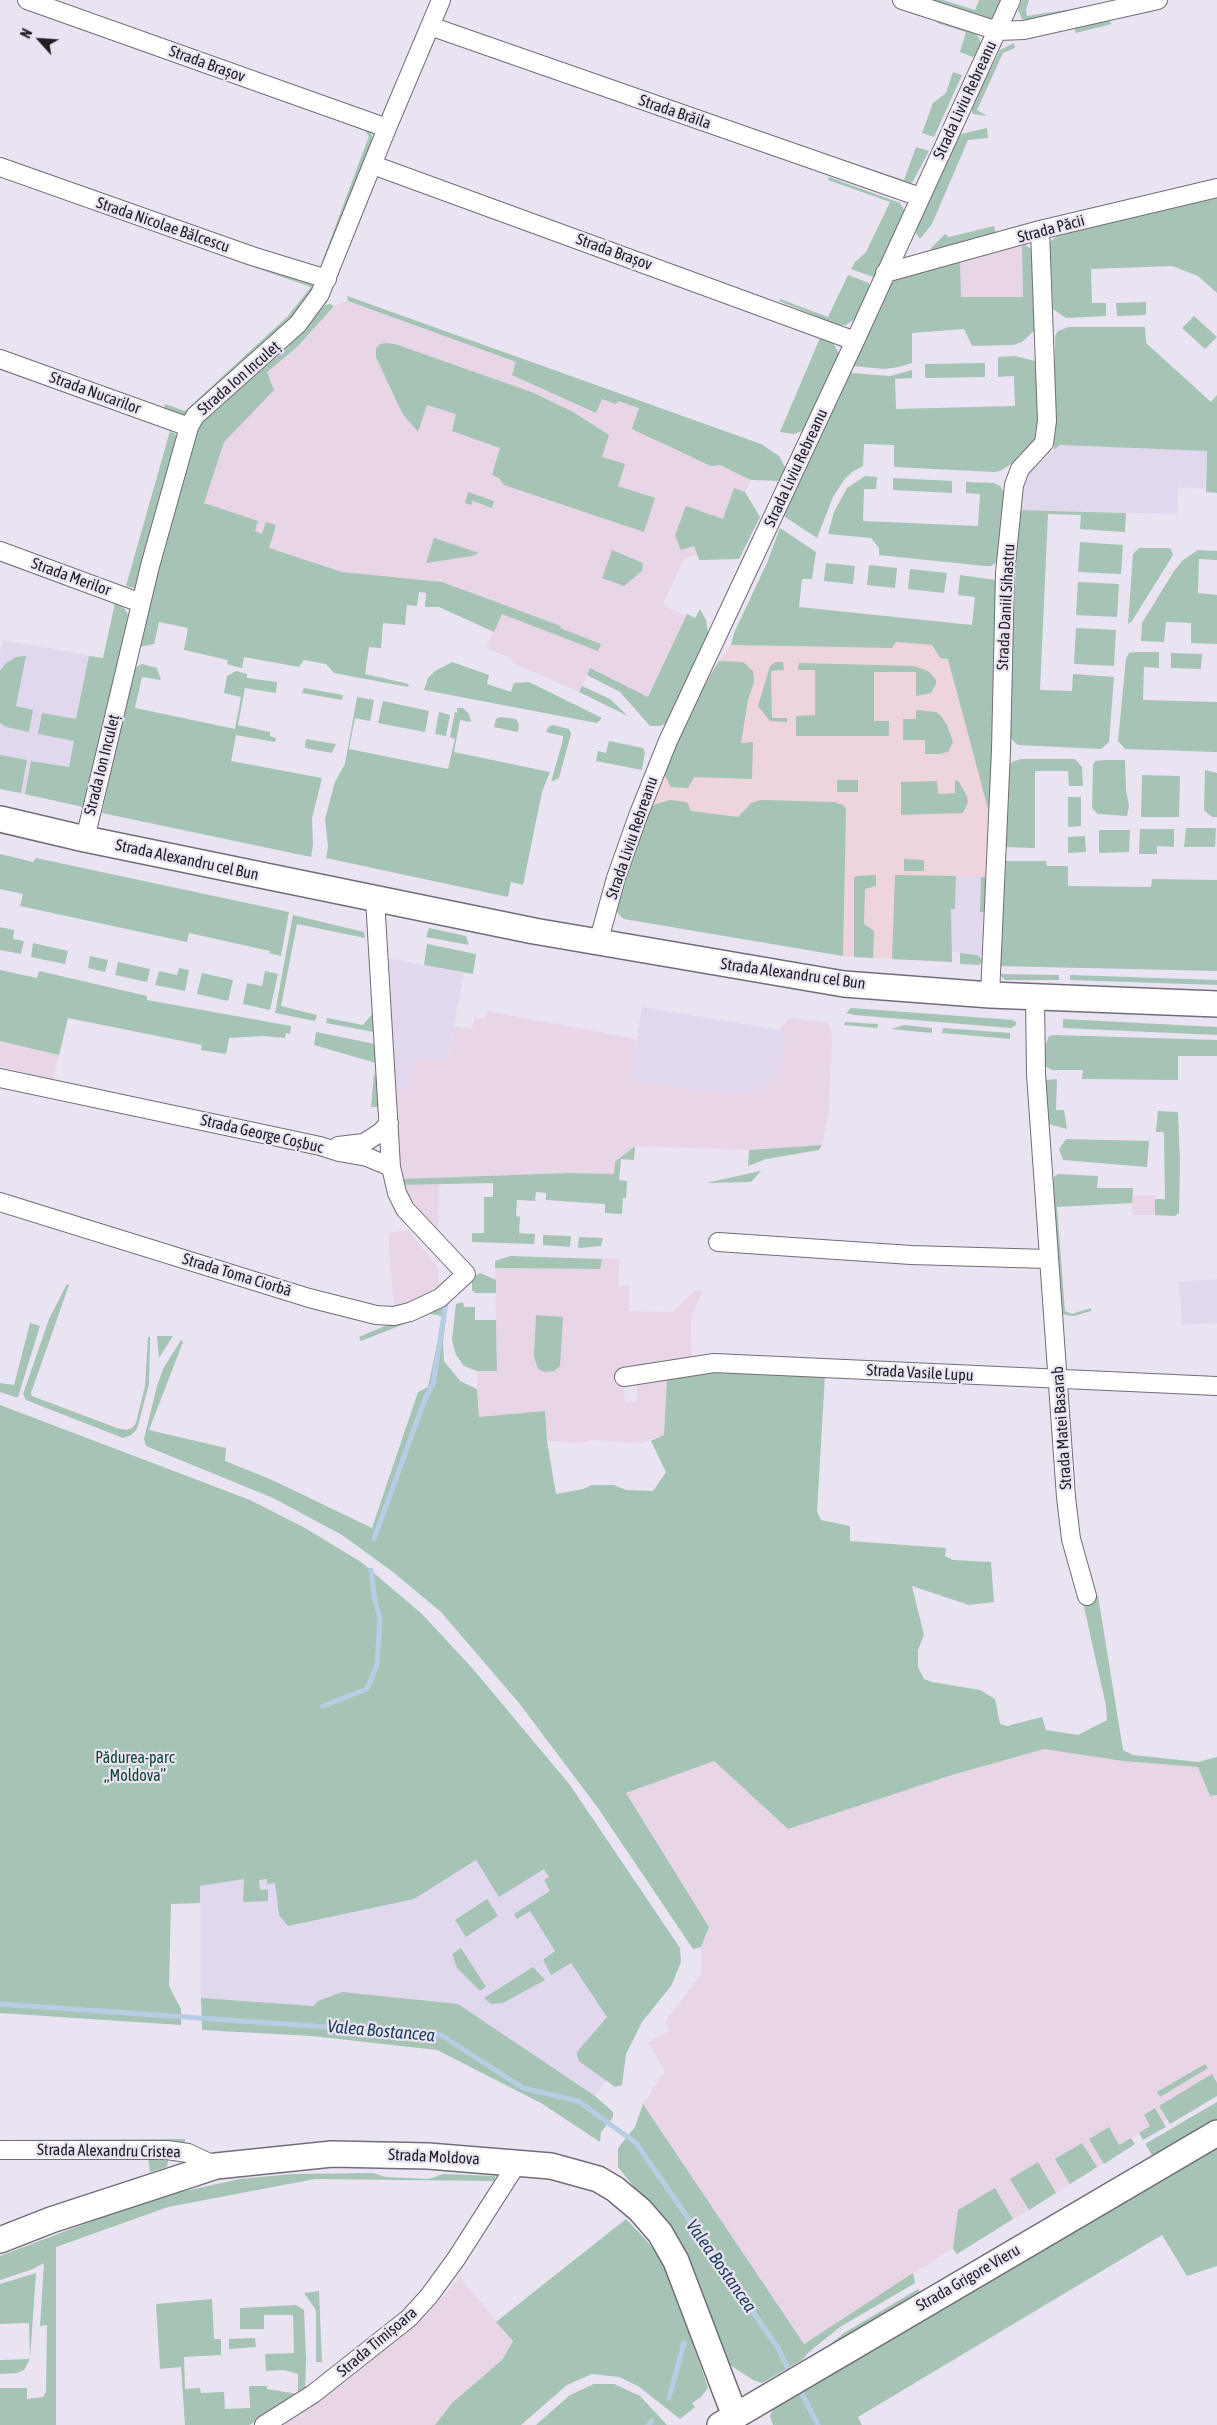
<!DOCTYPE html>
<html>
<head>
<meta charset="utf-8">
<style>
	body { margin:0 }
	#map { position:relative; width:1217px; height:2425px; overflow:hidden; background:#eae3f1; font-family:"Asap Condensed",sans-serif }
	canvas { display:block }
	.north { position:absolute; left:15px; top:15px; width:50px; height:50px; -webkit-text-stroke:4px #eae3f1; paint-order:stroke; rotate:296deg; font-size:14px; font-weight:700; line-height:20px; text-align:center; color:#211f24 }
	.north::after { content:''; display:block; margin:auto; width:18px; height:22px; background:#211f24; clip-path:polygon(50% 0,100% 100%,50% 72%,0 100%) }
</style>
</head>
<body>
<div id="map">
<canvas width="1217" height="2425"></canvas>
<div class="north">N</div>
</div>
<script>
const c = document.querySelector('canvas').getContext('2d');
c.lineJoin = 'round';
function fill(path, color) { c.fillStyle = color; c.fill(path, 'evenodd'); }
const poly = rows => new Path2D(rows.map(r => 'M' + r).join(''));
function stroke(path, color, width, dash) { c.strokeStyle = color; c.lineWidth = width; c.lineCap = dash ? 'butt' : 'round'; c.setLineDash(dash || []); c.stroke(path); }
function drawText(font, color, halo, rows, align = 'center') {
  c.font = font + ' "Asap Condensed",sans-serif'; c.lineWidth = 4.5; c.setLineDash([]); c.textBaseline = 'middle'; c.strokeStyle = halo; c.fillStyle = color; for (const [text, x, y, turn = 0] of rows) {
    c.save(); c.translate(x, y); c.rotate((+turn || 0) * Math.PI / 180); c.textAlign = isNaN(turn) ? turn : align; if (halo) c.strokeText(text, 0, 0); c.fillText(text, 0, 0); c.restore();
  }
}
fill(poly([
	[1060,445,1207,451,1205,489,1178,487,1177,514,1018,510,1023,486,1030,472],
	[3,640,103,658,83,807,0,789,0,654],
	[956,876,986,877,983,955,952,952,951,909,955,908],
	[386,958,464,973,447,1062,410,1090,395,1087],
	[642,1007,787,1031,781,1066,772,1081,757,1091,737,1095,632,1081,633,1061],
	[1217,1279,1217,1323,1182,1325,1179,1282],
	[557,1797,617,2015,609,2076,595,2096,566,2076,315,2006,201,1998,200,1886,421,1850]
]), '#e2d8ed');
fill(poly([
	[1022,243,1023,297,961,297,960,261],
	[348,301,763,452,722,545,684,559,663,605,686,616,648,697,590,668,579,692,511,662,512,659,486,648,502,614,440,590,157,604,204,425,297,347,334,306],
	[487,1011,636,1039,632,1081,737,1095,757,1091,772,1081,781,1066,787,1031,778,1030,790,1018,829,1023,832,1039,829,1110,822,1145,749,1150,635,1146,615,1162,614,1174,569,1173,401,1179,395,1087,410,1090,416,1057,447,1062,454,1026,472,1029,475,1017,485,1019],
	[0,1041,59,1055,53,1080,0,1066],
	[439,1184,439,1205,438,1235,411,1203,402,1185],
	[1132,1195,1155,1195,1155,1215,1132,1215],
	[408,1230,438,1268,439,1287,433,1296,394,1307,388,1233],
	[620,1258,618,1286,629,1286,629,1311,673,1312,694,1291,703,1290,691,1317,692,1358,623,1382,625,1402,638,1401,636,1380,667,1378,664,1435,641,1443,591,1440,583,1443,547,1441,544,1411,479,1418,477,1371,497,1371,495,1268,599,1269,600,1259],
	[1044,1749,1123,1761,1198,1767,1210,1796,1217,1795,1217,2091,1152,2129,1150,2126,1131,2138,1135,2144,957,2254,952,2249,804,2344,643,2104,665,2071,648,2043,670,2030,665,2022,701,1974,701,1947,709,1927,626,1793,714,1761,788,1829,952,1775],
	[460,2277,513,2341,502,2360,452,2403,435,2425,281,2425,344,2383,425,2317]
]), '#e8d6e6');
fill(poly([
	[896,642,932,645,940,658,948,659,988,809,986,877,956,876,955,909,951,909,952,962,843,956,624,919,620,916,647,810,709,674,731,645,892,648]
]), '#eed4dc');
fill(poly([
	[929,0,943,0,975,10,979,0,1004,0,997,16,989,19],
	[1022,0,1029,0,1026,10,1027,16,1078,8,1078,13,1028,22,1022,19,1018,10],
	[938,20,974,32,979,38,982,45,977,54,973,57,960,52,966,32,937,23],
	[1108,20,1112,24,1076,33,1074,28],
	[1014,43,1015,48,1003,53,977,110,987,116,973,114,971,108,1000,50],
	[953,72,962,75,934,137,922,133,933,103,946,93],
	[356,123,370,130,374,142,324,268,322,262,369,136,365,131,354,127],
	[987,128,988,138,968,140,932,224,920,239,916,233,918,226,957,135],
	[916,147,929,151,912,183,901,182,837,160,838,158,904,180],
	[829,177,900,203,907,215,877,275,873,277,851,269,855,262,866,252,890,202,828,180],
	[1217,196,1217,293,1198,276,1172,266,1091,269,1092,303,1106,303,1106,316,1066,318,1053,309,1050,242,1059,234],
	[994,226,997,235,939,252,930,249,945,234,949,237],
	[1022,243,1033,250,1036,329,1022,342,1013,345,972,346,964,329,912,333,912,363,899,367,885,369,852,366,887,290,894,280,960,261,961,297,1023,297],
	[234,256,313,284,314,287,288,324,186,416,164,408,165,404,185,411,287,317,311,287,233,260],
	[848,275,869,283,871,290,859,316,846,325,838,325,779,301,780,299,828,317],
	[347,296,761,444,779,456,786,469,781,481,751,480,720,465,711,466,632,429,639,408,618,401,616,404,602,399,596,413,512,375,516,362,348,301],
	[1146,302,1146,315,1117,316,1116,303],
	[330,304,334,306,297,347,267,372,274,390,224,442,204,503,258,521,255,531,262,534,266,522,276,525,269,548,342,572,442,582,561,626,560,628,601,644,598,651,502,614,494,632,439,607,425,607,426,593,419,592,417,606,407,605,405,625,383,623,381,648,369,647,365,674,409,684,408,687,334,673,326,664,304,660,299,667,244,657,242,668,233,666,227,664,228,660,184,650,188,628,159,622,154,644,139,647,137,642,198,424,204,416,286,349,325,305],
	[1194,316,1217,337,1205,349,1182,328],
	[1068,327,1145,327,1146,343,1211,402,1217,395,1217,493,1206,492,1207,451,1060,445,1054,450,1055,336,1058,331],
	[820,338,834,344,840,356,804,430,794,434,780,432],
	[388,343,398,345,534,393,573,412,609,435,602,457,625,464,618,486,655,498,644,532,504,485,499,478,492,475,500,448,452,431,456,414,427,405,418,432,402,413,376,357,376,348,380,344],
	[1015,356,1035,361,1038,364,1039,435,1014,462,1000,471,994,472,894,467,894,445,864,444,863,466,852,472,844,480,833,497,817,538,785,517,782,513,851,373,890,376,912,370,912,378,895,379,896,409,1015,406,1014,376,998,377,998,357],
	[985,363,985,377,925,378,925,364],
	[170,431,177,435,175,448,137,589,126,586],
	[865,476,877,477,876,489,864,489,863,521,978,526,980,494,966,493,966,482,994,483,1000,486,1007,497,1000,560,991,566,985,566,879,555,879,548,871,538,828,534,834,512,847,488],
	[893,478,952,481,952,493,893,490],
	[734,488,745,492,760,517,739,559,699,560,694,546,681,550,675,535,686,506,723,519],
	[468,492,494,501,492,508,473,501,471,505,465,503],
	[1018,510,1126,513,1125,532,1080,529,1081,515,1048,514,1040,690,1072,691,1073,674,1114,677,1109,742,1101,749,1018,745,1009,737],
	[780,528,816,552,812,579,802,579,799,607,972,625,975,597,958,595,960,575,995,580,997,583,991,804,988,809,948,659,940,658,932,645,896,642,892,648,731,645,734,633,767,563],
	[434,538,479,553,472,556,426,563],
	[1080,542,1123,545,1121,574,1078,572],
	[1139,548,1168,548,1171,549,1173,555,1132,621,1128,624,1133,554],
	[612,550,643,563,642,571,624,586,602,578],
	[1198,550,1217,551,1217,560,1199,559,1198,593,1217,595,1217,644,1191,643,1191,623,1166,622,1164,642,1141,641,1142,623,1174,571,1183,560],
	[826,563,855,566,853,584,824,581],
	[869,565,897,568,895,588,867,585],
	[910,569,947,573,944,593,908,589],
	[1078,582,1119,584,1117,617,1076,615],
	[115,603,125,609,128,615,90,795,83,807,25,794,31,761,69,767,74,741,38,734,42,713,76,719,89,656,103,658],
	[700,609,706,620,709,639,671,721,660,726,650,726,620,692,587,675,590,668,648,697,687,614,695,618],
	[1076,628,1116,630,1114,666,1074,664],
	[1134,652,1159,652,1159,668,1144,667,1143,700,1217,702,1217,752,1125,749,1118,741,1126,659,1129,653],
	[1171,653,1202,654,1201,669,1171,668],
	[26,656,16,706,33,710,29,732,6,727,0,723,0,671,5,664,16,657],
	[719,661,743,662,753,671,754,682,748,700,741,743,753,742,752,779,694,777,688,788,671,787,664,774,698,696],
	[452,662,489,675,487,684,511,692,514,683,529,682,602,718,597,723,424,690,428,678,435,671],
	[776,662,783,662,784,670,771,671,772,718,787,718,787,722,770,721,758,706,770,666],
	[799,663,914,666,928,671,936,680,936,684,931,693,916,696,916,672,874,672,874,721,889,721,889,736,796,736,796,716,815,715,815,670,798,670],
	[142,664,157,668,161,680,142,677,135,708,235,729,241,697,224,693,227,676,236,671,247,674,247,678,277,682,276,693,245,688,238,725,270,732,270,736,276,738,275,742,236,735,231,761,322,778,312,818,313,844,311,857,102,813,131,675,136,667],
	[582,686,610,699,628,716,579,692],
	[304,688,343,695,342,700,302,693],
	[357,697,374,700,370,721,355,718,349,749,448,769,455,739,450,737,455,712,457,713,457,708,463,708,469,714,471,722,460,720,454,752,550,772,542,792,523,885,511,882,508,897,326,858,328,846,325,819,335,782,345,764],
	[383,701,429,711,425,732,378,723],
	[916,710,936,712,941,716,947,725,953,742,949,751,941,754,925,754,925,740,903,740,903,719,916,719],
	[439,712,450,715,446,736,435,734],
	[500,717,516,719,519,724,518,732,494,727,496,719],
	[553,725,569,729,571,734,559,778,551,782,563,740,563,736,546,732,549,726],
	[306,739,336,744,332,753,305,748],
	[609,741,643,748,645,752,642,770,596,761,598,751,606,753],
	[0,755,27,760,21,793,0,789],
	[1021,759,1075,759,1082,767,1083,786,1069,786,1068,771,1035,771,1035,848,1006,847,1008,769,1012,762],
	[1106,760,1125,760,1126,791,1129,805,1127,816,1098,814,1092,808,1093,765,1095,761],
	[1205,770,1217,773,1217,817,1212,817,1204,810],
	[1142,775,1180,776,1179,817,1141,817],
	[837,780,858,780,858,792,837,792],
	[955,780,959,782,967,796,968,802,963,813,901,815,901,782,937,781,938,794,955,793],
	[1068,797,1081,797,1081,826,1068,827],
	[670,800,687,802,691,811,738,817,751,803,761,800,834,802,843,805,846,809,843,956,624,919,620,916,616,910,647,810,656,804],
	[1186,828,1216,828,1215,847,1184,847],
	[1140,829,1174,829,1174,847,1157,846,1157,854,1139,854],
	[1099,830,1130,830,1129,852,1099,853],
	[1085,836,1086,852,1068,853,1068,837],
	[0,854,33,862,36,858,289,912,281,956,269,953,270,951,189,933,187,942,20,906,23,894,0,889],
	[904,859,924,860,924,871,904,871],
	[1006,861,1046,861,1047,866,1068,866,1068,886,1151,887,1152,879,1217,880,1217,971,998,966],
	[876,875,876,886,865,889,864,924,874,931,873,958,854,957,854,878,856,876],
	[895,875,956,876,955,909,951,909,952,962,892,959],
	[981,877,986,877,985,912,980,912],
	[293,915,364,932,365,938,297,924,281,1006,317,1015,315,1021,275,1013],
	[0,927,14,930,13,939,24,941,21,954,0,950],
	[429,928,466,936,469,945,426,937],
	[33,943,68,951,65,964,31,957],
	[427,944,476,954,473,974,424,965],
	[960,953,977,955,982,959,982,962,979,965,960,964],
	[90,956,108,960,105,972,88,968],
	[118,962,150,969,147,982,115,975],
	[179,968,189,970,185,991,155,985,159,971,177,975],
	[0,970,37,978,39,971,147,996,147,1000,291,1026,290,1034,286,1033,285,1038,263,1036,229,1038,226,1054,201,1050,202,1045,68,1018,59,1055,0,1041],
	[265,971,278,974,270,1010,243,1004,247,983,262,986],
	[202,973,233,980,228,1001,197,994],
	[999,974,1059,975,1059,980,1005,980],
	[1070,975,1217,980,1217,985,1070,980],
	[851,1008,1013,1020,1016,1022,1016,1025,1011,1028,854,1015,846,1013],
	[373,1013,374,1032,326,1023,327,1018,363,1025],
	[1063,1019,1217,1027,1217,1035,1063,1028],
	[845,1022,878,1024,877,1028,844,1025],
	[904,1025,932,1028,932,1033,891,1029],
	[943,1028,1010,1033,1010,1039,942,1033],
	[316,1032,375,1044,376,1063,314,1045],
	[1054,1035,1217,1040,1217,1056,1178,1056,1178,1080,1082,1079,1083,1070,1052,1070,1043,1065,1045,1046,1049,1036],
	[374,1074,378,1081,380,1096,378,1107,371,1107],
	[1057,1079,1056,1110,1064,1110,1067,1129,1048,1124,1044,1080],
	[1158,1111,1178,1112,1180,1162,1179,1213,1175,1216,1155,1215,1155,1199,1165,1199,1164,1135,1163,1132,1156,1132],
	[1066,1139,1149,1141,1147,1167,1063,1160,1059,1149],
	[822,1145,819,1150,766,1159,748,1166,749,1150],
	[635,1146,634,1160,621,1159,619,1180,627,1181,626,1198,623,1198,622,1214,605,1213,605,1204,546,1200,546,1193,536,1192,535,1201,517,1200,516,1216,520,1217,519,1233,535,1234,534,1244,472,1242,472,1233,484,1233,484,1197,493,1197,493,1183,402,1185,401,1179,569,1173,614,1174,615,1162],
	[761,1171,751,1182,706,1183,760,1171],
	[1058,1174,1098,1176,1097,1188,1133,1188,1132,1203,1057,1207,1065,1311,1072,1314,1091,1308,1091,1311,1074,1316,1059,1314,1053,1206,1054,1177],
	[543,1235,571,1236,570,1247,543,1245],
	[579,1237,603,1238,601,1246,578,1248],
	[510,1256,602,1259,600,1269,495,1268,495,1261],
	[480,1273,496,1280,496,1293,475,1293,472,1290,472,1278],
	[67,1284,69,1285,31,1393,32,1396,117,1428,126,1430,132,1428,136,1423,145,1386,148,1337,150,1337,149,1384,137,1429,131,1435,123,1438,26,1400,23,1394,49,1319],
	[448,1299,443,1343,444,1361,460,1381,477,1389,479,1417,545,1411,547,1441,556,1494,583,1489,592,1485,614,1485,626,1490,653,1491,666,1472,651,1441,664,1435,667,1378,714,1370,825,1375,817,1512,821,1520,850,1526,850,1541,946,1548,945,1556,953,1560,991,1562,994,1602,969,1605,912,1586,924,1635,918,1650,918,1667,924,1679,932,1682,980,1690,995,1699,1000,1724,1007,1726,1042,1717,1046,1730,1078,1735,1107,1720,1106,1706,1082,1598,1098,1596,1123,1750,1133,1755,1198,1762,1217,1757,1217,1795,1210,1796,1198,1767,1123,1761,1044,1749,952,1775,788,1829,714,1761,626,1793,709,1927,701,1947,693,1949,598,1808,519,1703,441,1612,393,1572,342,1535,273,1498,146,1446,144,1439,157,1386,163,1369,181,1340,183,1342,149,1430,226,1448,225,1461,270,1479,372,1528,418,1392,428,1387,443,1316,430,1314,361,1341,359,1337],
	[463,1302,464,1307,475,1307,475,1320,496,1320,497,1371,477,1371,464,1366,456,1355,452,1340,456,1304],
	[536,1315,563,1317,560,1366,554,1371,545,1372,538,1369,534,1356],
	[30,1323,40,1326,18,1397,15,1397,0,1392,0,1383,14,1385],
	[173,1336,159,1358,157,1336],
	[0,1405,250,1500,305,1528,361,1562,422,1614,473,1669,570,1785,680,1948,681,1962,671,1986,642,2022,626,2054,622,2085,615,2087,579,2061,577,2055,577,2052,607,2017,571,1963,551,1975,543,1960,555,1951,530,1911,517,1919,514,1914,550,1891,544,1880,549,1877,544,1869,499,1897,476,1860,414,1899,288,1926,279,1915,275,1883,267,1884,267,1879,259,1880,260,1890,268,1889,268,1901,243,1902,244,1879,200,1886,200,1903,171,1904,169,1986,181,2009,181,2025,0,2013],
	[487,1899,498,1916,466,1937,455,1920],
	[461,1948,486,1987,480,1991,457,1968,452,1954],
	[533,1967,545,1980,503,2003,491,2004,484,1998],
	[342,1992,458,2004,595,2096,613,2112,613,2117,601,2132,600,2142,541,2103,437,2050,312,2036,202,2030,201,1998,314,2006,318,2001],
	[1205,2064,1208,2068,1160,2097,1157,2092],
	[1212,2074,1217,2083,1217,2096,1170,2124,1159,2106],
	[1217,2102,1217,2120,1154,2158,1145,2144],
	[643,2104,804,2344,913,2273,915,2283,840,2327,809,2352,802,2360,762,2383,753,2380,730,2365,691,2267,659,2218,618,2167,618,2148,635,2127],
	[1155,2108,1166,2127,1143,2140,1139,2133,1150,2126,1144,2115],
	[1109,2127,1119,2145,1131,2138,1135,2144,1104,2164,1089,2139],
	[185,2139,185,2143,1,2144,1,2140],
	[1082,2143,1097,2167,1070,2184,1055,2159],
	[1217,2144,1217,2266,1187,2276,1162,2235,858,2417,862,2425,773,2425,770,2416,777,2401],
	[164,2156,168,2160,167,2167,150,2172,148,2158],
	[1038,2162,1056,2193,1029,2210,1010,2179],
	[373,2173,385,2177,429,2179,443,2174,495,2176,495,2181,315,2179,168,2207,56,2247,56,2425,0,2425,0,2388,27,2388,27,2399,43,2397,46,2392,47,2325,40,2326,44,2263,33,2269,0,2280,0,2256,150,2199,185,2191,240,2179,292,2174],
	[995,2188,1013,2219,957,2254,953,2249,958,2210],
	[626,2219,646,2240,659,2257,675,2291,708,2388,701,2397,692,2403,695,2407,680,2419,638,2386,619,2377,592,2374,567,2385,521,2425,435,2425,452,2403,502,2360,513,2341,496,2322],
	[36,2273,30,2359,24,2370,17,2373,0,2374,0,2360,30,2359,29,2323,0,2324,0,2284],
	[918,2289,922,2296,808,2362,844,2333],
	[319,2291,322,2362,316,2362,316,2310,304,2293],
	[212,2299,214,2339,221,2339,221,2355,184,2357,185,2389,200,2388,201,2393,224,2392,225,2409,250,2408,249,2386,267,2386,267,2389,298,2394,298,2374,284,2370,266,2371,265,2354,294,2353,293,2315,264,2315,264,2329,240,2329,240,2308,296,2305,304,2310,306,2359,305,2393,280,2410,249,2425,185,2425,181,2367,160,2369,156,2304],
	[255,2338,256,2347,229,2349,229,2339],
	[594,2384,614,2384,640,2396,667,2425,536,2425,570,2395]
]), '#a5c4b5');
stroke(poly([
	[374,1539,425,1399,433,1384,446,1302],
	[323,1706,367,1689,377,1665,380,1619,375,1601,371,1570],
	[0,2004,441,2035,523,2088,578,2101,636,2143,778,2348,791,2375],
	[798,2386,818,2425],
	[669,2398,684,2343],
	[648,2425,652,2421]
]), '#b7cde4', 5);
const street = poly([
	[27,0,387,128],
	[902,0,998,31,1024,30,1158,0],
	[430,26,920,197],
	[373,165,855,341],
	[0,167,252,256,327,279],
	[885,273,1040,230,1217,188],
	[0,359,189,427],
	[0,551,141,603],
	[85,839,150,566,189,427,195,416,298,324,320,294,387,128,441,0],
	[598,943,616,878,638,816,668,741,855,341,1011,0],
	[990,995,1001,750,1005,573,1014,485,1020,469,1044,443,1047,421,1040,230],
	[1035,997,1036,1074,1066,1497,1071,1539,1087,1596],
	[0,1078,320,1146,339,1152,367,1157,391,1167],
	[338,1146,364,1143,381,1132,389,1123],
	[0,1202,309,1298,376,1315,394,1316,410,1312,440,1298,466,1274,405,1209,397,1193,391,1167,375,899],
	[718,1242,911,1255,1048,1259],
	[624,1377,714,1363,1217,1386],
	[0,2150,167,2150,188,2153,216,2166],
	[264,2425,313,2394,409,2318,429,2296,456,2259,518,2162]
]);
const secondary = poly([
	[0,819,85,839,534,931,844,984,990,995,1217,1004],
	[0,2240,51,2220,216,2166,332,2154,428,2156,551,2166,598,2179,615,2189,640,2210,660,2233,676,2261,735,2416],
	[720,2425,1217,2133]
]);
stroke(street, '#726c78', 20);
stroke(secondary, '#726c78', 28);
stroke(street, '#fff', 18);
stroke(secondary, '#fff', 25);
drawText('16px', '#211f24', '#eae3f1', [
	["Strada Brașov",207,64,20],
	["Strada Liviu Rebreanu",965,100,-65],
	["Strada Brăila",675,112,19],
	["Strada Nicolae Bălcescu",163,225,19],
	["Strada Păcii",1051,229,-15],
	["Strada Brașov",614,252,20],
	["Strada Ion Inculeț",239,378,-41],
	["Strada Nucarilor",95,393,20],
	["Strada Liviu Rebreanu",796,468,-65],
	["Strada Merilor",71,577,20],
	["Strada Daniil Sihastru",1006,607,-87],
	["Strada Ion Inculeț",102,765,-76],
	["Strada Liviu Rebreanu",632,838,-71],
	["Strada Alexandru cel Bun",187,860,12],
	["Strada Alexandru cel Bun",793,974,8],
	["Strada George Coșbuc",262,1134,13],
	["Strada Toma Ciorbă",237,1275,17],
	["Strada Vasile Lupu",920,1373,3],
	["Strada Matei Basarab",1062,1428,-94],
	["Strada Alexandru Cristea",109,2151,1],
	["Strada Moldova",434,2157,3],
	["Strada Grigore Vieru",968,2278,-30],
	["Strada Timișoara",377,2342,-40]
]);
drawText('16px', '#0c4832', '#eae3f1', [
	["Pădurea-parc",135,1758],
	["„Moldova”",135,1776]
]);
drawText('italic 18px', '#1c3e5f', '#eae3f1', [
	["Valea Bostancea",381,2031,5],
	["Valea Bostancea",721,2266,55]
]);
</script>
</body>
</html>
